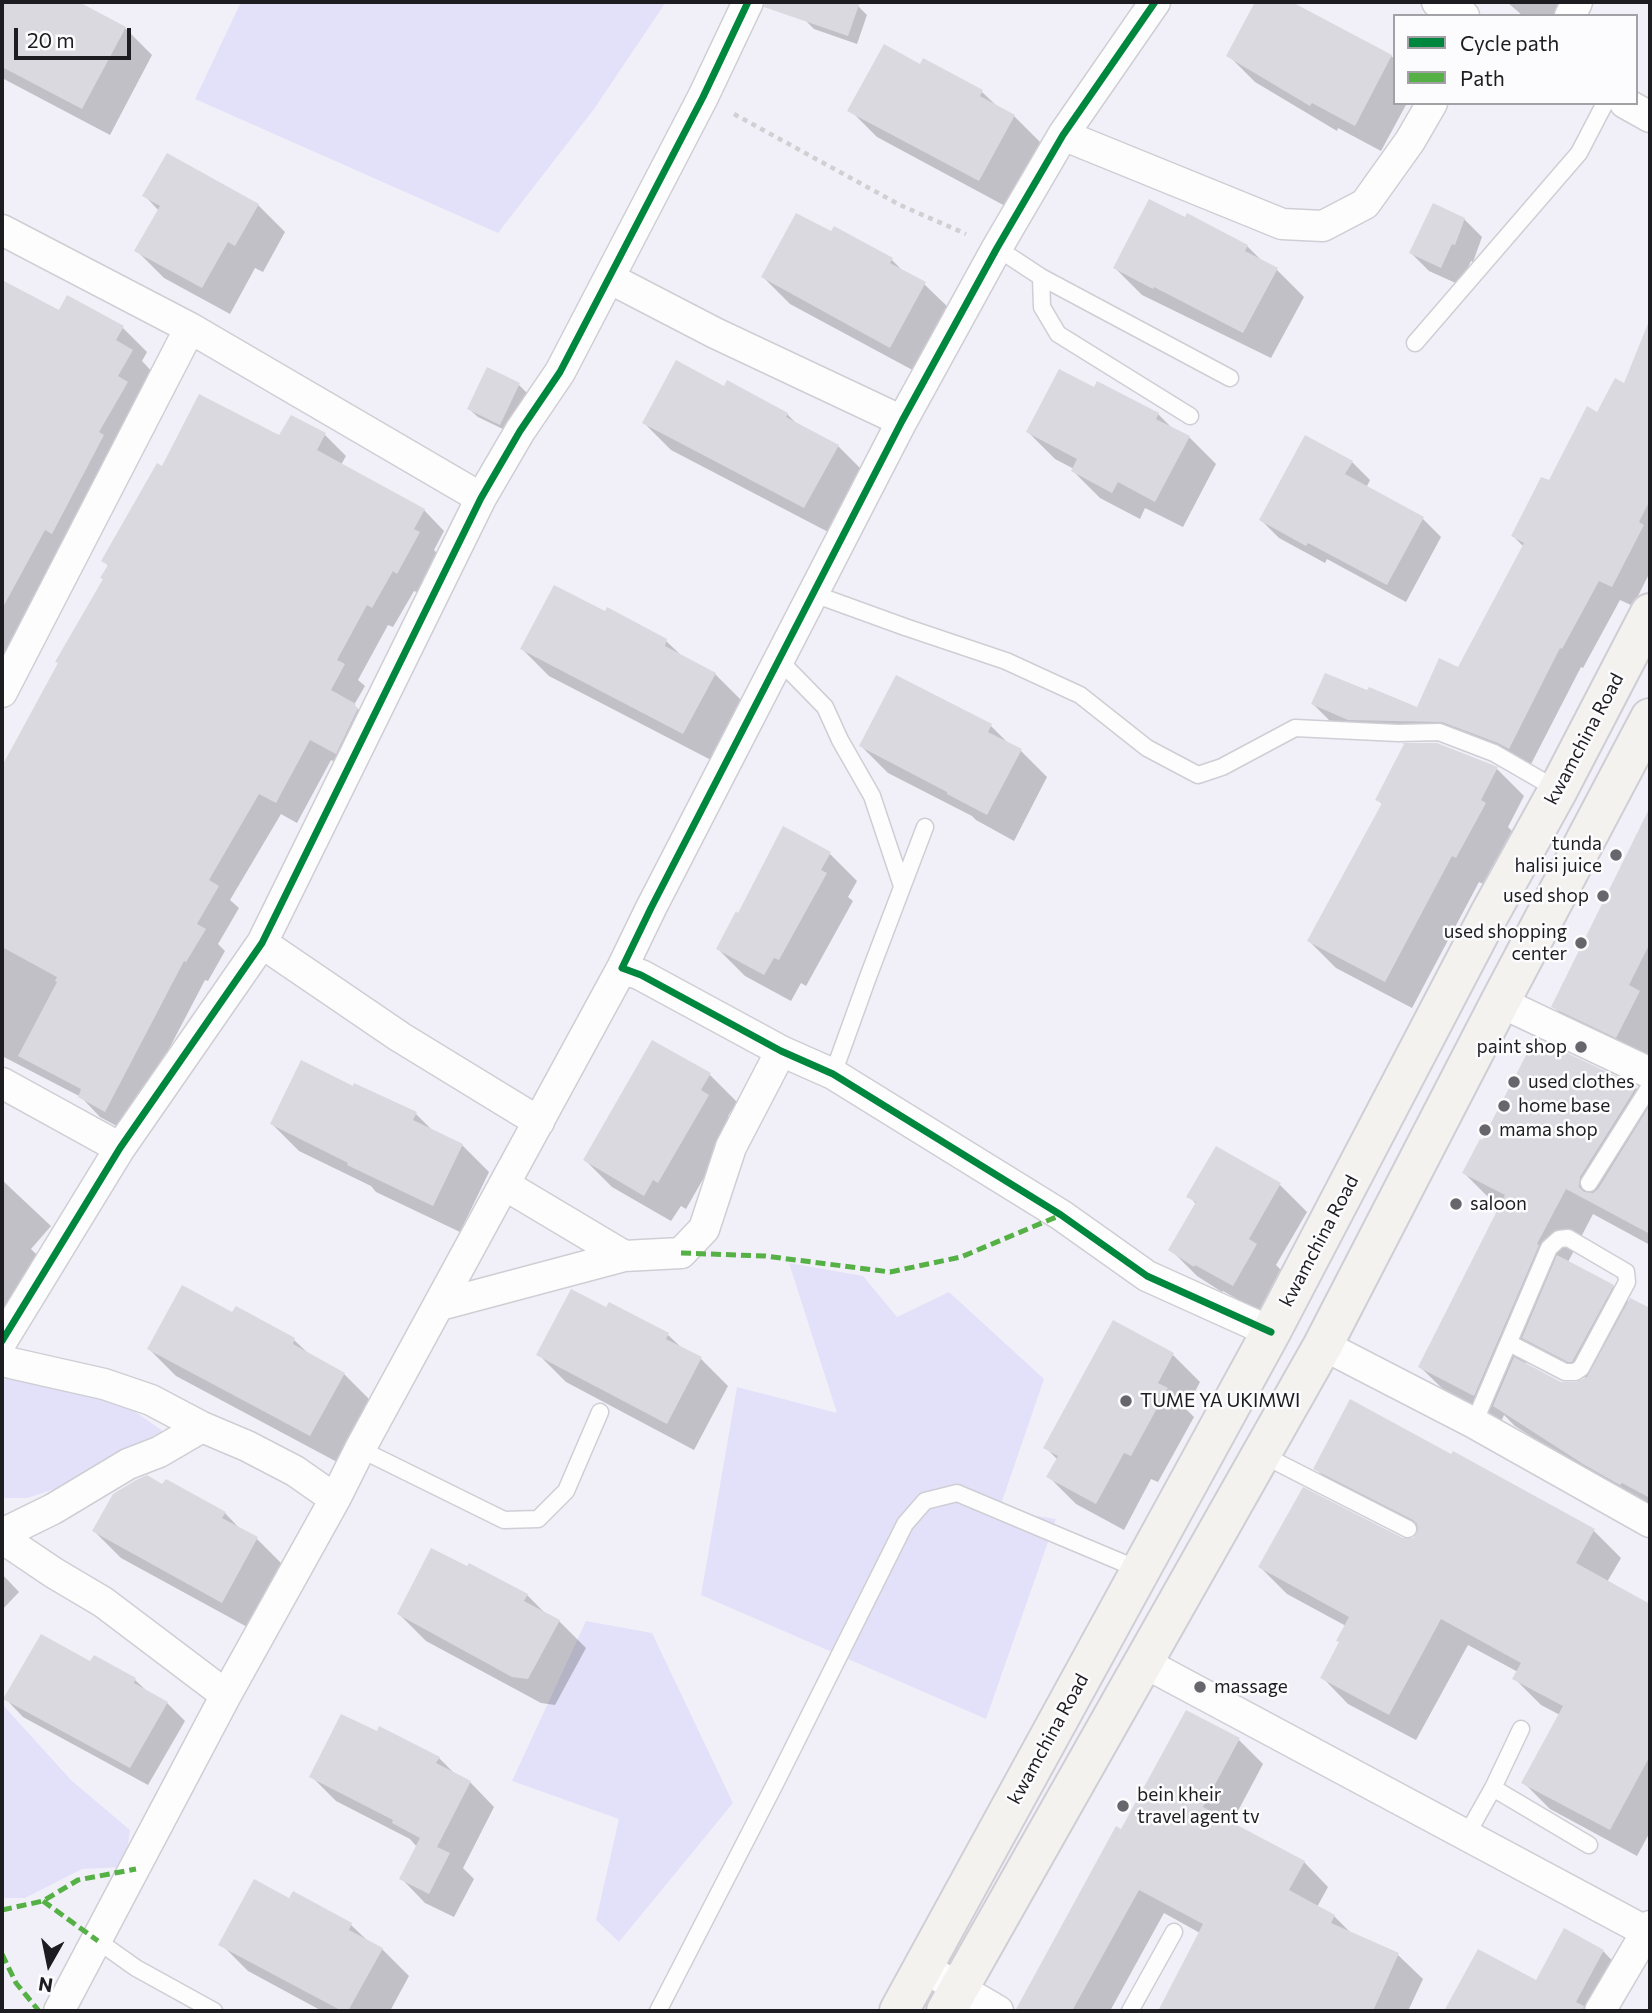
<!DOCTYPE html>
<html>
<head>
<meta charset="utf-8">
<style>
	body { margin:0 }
	#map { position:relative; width:1652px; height:2013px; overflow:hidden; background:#f1f0f8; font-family:Commissioner,sans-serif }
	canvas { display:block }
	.frame { position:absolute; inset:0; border:4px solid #1c1c21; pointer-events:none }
	.legend { position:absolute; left:1393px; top:14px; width:245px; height:91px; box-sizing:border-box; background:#fcfcfe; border:2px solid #a2a2a6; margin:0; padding:9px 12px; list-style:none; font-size:21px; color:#1c1c21 }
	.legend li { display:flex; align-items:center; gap:14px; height:35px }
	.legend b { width:35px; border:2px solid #a2a2a6 }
	.north { position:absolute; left:14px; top:1929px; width:70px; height:70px; -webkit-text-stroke:5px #fcfcfe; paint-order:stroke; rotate:189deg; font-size:19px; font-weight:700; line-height:28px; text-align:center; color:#1c1c21 }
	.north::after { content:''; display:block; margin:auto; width:24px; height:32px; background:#1c1c21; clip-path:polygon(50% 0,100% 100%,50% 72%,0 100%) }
	.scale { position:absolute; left:14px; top:28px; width:117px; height:32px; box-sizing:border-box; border:4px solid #1c1c21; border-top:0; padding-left:9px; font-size:21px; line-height:24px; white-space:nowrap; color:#1c1c21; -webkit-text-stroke:5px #fcfcfe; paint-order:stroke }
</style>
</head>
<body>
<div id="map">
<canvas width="1652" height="2013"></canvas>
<div class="frame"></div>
<ul class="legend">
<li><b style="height:9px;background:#00873e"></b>Cycle path</li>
<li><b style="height:9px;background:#55b145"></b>Path</li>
</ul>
<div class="north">N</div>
<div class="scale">20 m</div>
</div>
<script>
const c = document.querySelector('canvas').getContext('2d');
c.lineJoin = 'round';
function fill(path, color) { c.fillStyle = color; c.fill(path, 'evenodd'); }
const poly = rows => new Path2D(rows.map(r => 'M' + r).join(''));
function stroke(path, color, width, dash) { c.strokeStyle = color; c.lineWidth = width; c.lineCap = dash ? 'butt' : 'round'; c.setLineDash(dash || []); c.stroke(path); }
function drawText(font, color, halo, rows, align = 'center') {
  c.font = font + ' Commissioner,sans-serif'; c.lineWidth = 5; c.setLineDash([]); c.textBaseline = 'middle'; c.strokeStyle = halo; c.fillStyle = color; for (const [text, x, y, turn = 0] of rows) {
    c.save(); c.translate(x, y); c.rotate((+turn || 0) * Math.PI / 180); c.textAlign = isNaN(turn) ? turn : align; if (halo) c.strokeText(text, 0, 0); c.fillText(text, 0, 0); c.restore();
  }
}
fill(poly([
	[241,2,666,2,594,109,498,233,195,99],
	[789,1263,863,1276,897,1317,949,1292,1044,1379,999,1510,1056,1519,986,1719,701,1595,737,1387,837,1413],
	[6,1379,92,1390,134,1411,167,1434,70,1484,27,1498,2,1498,2,1381],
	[586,1621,652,1633,733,1803,619,1942,596,1920,619,1819,512,1781],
	[2,1704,72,1781,130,1830,125,1867,82,1869,25,1898,2,1898]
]), '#e3e1f9');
fill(poly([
	[2,2,76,2,125,28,152,55,110,135,2,78],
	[811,2,845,2,858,6,867,15,857,44,814,29,805,20],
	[1257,2,1277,2,1391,56,1395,59,1395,103,1407,103,1381,151,1338,128,1337,131,1255,82,1228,55],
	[1507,2,1589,2,1583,16,1523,16],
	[921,66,982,92,999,108,1014,116,1041,143,1007,207,877,137,850,110],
	[145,196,258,205,285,232,263,272,255,268,230,314,164,278,137,251,159,211],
	[1464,219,1482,237,1473,262,1471,261,1460,285,1429,271,1411,253],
	[832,234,891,259,905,273,924,284,952,311,918,373,790,304,763,277],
	[1247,246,1263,262,1277,270,1304,297,1271,358,1142,295,1115,268],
	[2,281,59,312,123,328,147,352,142,361,156,376,2,682,2,488,16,461,2,454],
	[1650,322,1650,572,1633,606,1620,600,1583,668,1581,667,1529,768,1464,742,1370,740,1333,724,1313,704,1418,709,1459,670,1524,547,1513,536,1598,414,1625,385],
	[519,385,527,393,509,432,478,417,469,409],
	[725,388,787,414,800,427,838,446,865,473,832,534,671,450,644,423],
	[1095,389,1158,414,1174,430,1189,437,1216,464,1183,527,1145,508,1140,519,1100,498,1073,471,1074,469,1055,459,1028,432],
	[292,417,325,435,346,456,341,465,424,510,444,531,434,550,439,555,419,593,414,591,393,627,388,625,358,680,365,686,354,705,375,726,357,773,331,760,297,823,281,814,230,900,239,908,218,944,225,951,208,981,205,980,126,1131,100,1117,81,1097,2,1056,2,769,104,580,109,567,104,561,162,468,280,438],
	[1352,462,1370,480,1366,488,1423,519,1441,537,1406,602,1327,559,1325,563,1279,538,1261,520],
	[666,641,683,657,715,674,742,701,711,760,549,676,522,649],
	[991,726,1010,745,1020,750,1047,777,1014,841,976,820,972,816,888,773,861,746],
	[1497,769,1524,796,1508,827,1512,831,1483,884,1479,882,1412,1008,1336,968,1309,941,1383,805,1377,799],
	[1650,811,1650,1066,1580,1033,1553,1006],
	[830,854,857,881,848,897,853,901,806,986,801,983,791,1001,745,976,718,949,738,915],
	[1536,1040,1636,1088,1650,1102,1650,1245,1593,1214,1568,1262,1613,1286,1630,1303,1631,1300,1650,1310,1650,1506,1605,1484,1515,1426,1504,1415,1501,1422,1447,1393,1420,1367,1502,1205,1491,1200,1464,1173,1482,1143],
	[1533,1347,1542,1356,1586,1378,1575,1384,1560,1383,1525,1365],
	[653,1042,710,1075,737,1102,728,1116,735,1123,686,1209,681,1206,671,1221,612,1187,585,1160],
	[354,1088,416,1114,434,1132,462,1145,489,1172,460,1232,376,1192,371,1186,299,1151,272,1124],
	[2,1180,51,1226,31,1249,39,1257,29,1268,44,1284,2,1319],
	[1280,1185,1307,1212,1276,1265,1283,1272,1260,1312,1223,1291,1222,1292,1197,1276,1170,1249,1196,1204,1189,1196],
	[607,1309,668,1335,683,1349,701,1359,728,1386,694,1450,566,1382,539,1355],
	[233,1314,294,1340,310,1355,344,1374,371,1401,337,1462,176,1376,149,1349],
	[1173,1355,1200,1382,1186,1409,1194,1417,1158,1482,1151,1479,1124,1530,1076,1504,1049,1477,1058,1460,1045,1447],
	[1453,1454,1594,1531,1621,1558,1607,1582,1650,1606,1650,1832,1637,1856,1550,1809,1523,1782,1560,1715,1541,1705,1514,1678,1518,1672,1468,1645,1416,1740,1348,1704,1322,1677,1341,1643,1346,1626,1287,1594,1260,1567,1403,1540,1410,1541,1420,1535,1342,1495,1315,1468,1452,1456],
	[225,1513,242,1531,257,1539,284,1566,249,1628,121,1558,94,1531],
	[2,1574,19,1592,2,1610],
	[527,1595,547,1615,559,1621,586,1648,555,1705,541,1703,426,1641,399,1614],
	[91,1664,135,1680,148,1692,167,1703,185,1721,148,1785,23,1717,5,1698],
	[1239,1740,1263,1764,1231,1824,1304,1862,1328,1887,1317,1907,1334,1916,1352,1934,1398,1955,1423,1979,1408,2011,1160,2011,1200,1933,1164,1913,1110,2011,1030,2011,1021,2003,1122,1832],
	[439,1758,456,1775,470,1782,494,1807,463,1868,474,1879,454,1917,425,1903,401,1878,417,1847,410,1839,336,1801,311,1776],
	[290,1900,351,1925,369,1942,382,1949,409,1976,390,2011,322,2011,248,1971,221,1944],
	[1479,1951,1536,1982,1603,1951,1627,1976,1608,2011,1446,2011]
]), '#0003');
fill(poly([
	[2,2,79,2,126,27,82,109,2,67],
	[765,2,860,2,848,36,764,7],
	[1255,2,1292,2,1392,55,1355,126,1312,103,1310,106,1226,56],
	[884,44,920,64,923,58,983,90,980,96,1015,115,979,181,847,111],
	[167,153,259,204,235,246,228,242,202,288,134,251,160,206,142,196],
	[1149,199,1185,217,1187,213,1248,245,1245,251,1278,268,1243,333,1154,287,1153,289,1113,268],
	[1433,203,1465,218,1455,245,1452,244,1441,268,1409,253],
	[796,213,831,231,834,226,893,258,890,263,926,282,890,348,761,277],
	[2,280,59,310,67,295,124,326,116,340,133,350,118,376,128,382,99,432,104,435,52,534,45,530,2,609],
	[1649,321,1650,322,1650,500,1639,522,1644,525,1612,587,1599,581,1562,649,1560,648,1509,749,1498,743,1442,722,1348,720,1311,704,1325,673,1367,690,1369,687,1417,707,1439,658,1458,667,1524,543,1511,536,1541,477,1549,480,1587,406,1597,412,1615,378,1624,383],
	[676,360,724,386,727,380,788,413,786,417,839,445,804,508,642,423],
	[487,367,520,383,500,425,467,409],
	[1059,369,1094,387,1097,381,1159,413,1156,419,1190,436,1155,502,1118,482,1112,493,1071,471,1077,459,1026,432],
	[199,394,279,435,291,415,326,433,317,450,425,509,414,529,420,532,397,574,393,571,372,608,367,605,337,660,345,664,331,690,356,704,354,706,358,708,336,754,310,740,276,803,259,794,209,880,219,886,197,924,206,929,186,962,184,961,105,1112,78,1097,81,1089,18,1056,57,982,55,981,57,977,2,947,2,766,58,663,55,662,103,579,100,578,108,565,101,561,157,463,162,466],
	[1305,435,1353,461,1345,474,1424,517,1387,585,1308,543,1306,546,1259,520],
	[554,585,605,611,607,607,667,639,665,646,716,673,683,734,520,649],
	[896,675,992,724,988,732,1022,749,987,815,947,794,947,792,859,746],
	[1402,743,1437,743,1498,767,1481,800,1486,803,1456,858,1452,856,1385,982,1307,941,1382,803,1375,800,1404,744],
	[1650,807,1650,943,1629,985,1640,991,1616,1038,1551,1007],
	[783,826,831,852,821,870,827,873,779,960,774,958,764,975,716,949,736,911,738,913],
	[1535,1038,1637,1086,1580,1177,1579,1187,1584,1192,1593,1193,1598,1189,1650,1105,1650,1234,1566,1189,1537,1244,1539,1245,1474,1396,1418,1367,1505,1195,1462,1173,1480,1139,1482,1140],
	[652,1040,711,1073,701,1090,709,1095,658,1183,653,1180,644,1196,583,1160],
	[301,1060,353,1086,354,1083,417,1112,413,1120,463,1144,433,1206,347,1165,348,1163,270,1124],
	[1216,1146,1281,1183,1249,1239,1257,1244,1233,1286,1195,1265,1194,1267,1168,1250,1196,1202,1186,1197],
	[1557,1255,1614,1285,1572,1362,1568,1362,1522,1338],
	[182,1285,232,1312,236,1306,295,1338,293,1344,345,1373,310,1436,147,1349],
	[571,1289,606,1307,609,1302,669,1333,666,1339,702,1357,667,1424,536,1355],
	[1630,1298,1650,1308,1650,1498,1622,1483,1620,1485,1583,1464,1493,1406,1514,1357,1561,1382,1576,1382,1587,1377],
	[1113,1320,1174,1353,1158,1383,1168,1388,1131,1456,1124,1453,1096,1504,1046,1477,1058,1456,1043,1448],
	[1350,1399,1451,1454,1453,1451,1595,1529,1576,1563,1650,1604,1650,1756,1610,1830,1521,1783,1563,1706,1512,1679,1521,1663,1441,1619,1389,1715,1320,1678,1339,1642,1336,1641,1349,1617,1258,1567,1303,1487,1403,1538,1413,1538,1418,1529,1417,1524,1413,1520,1313,1469],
	[147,1475,162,1484,166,1479,226,1512,222,1518,258,1537,222,1603,92,1531,113,1494,136,1480],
	[431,1548,467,1566,469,1563,528,1594,524,1601,560,1620,528,1679,512,1677,397,1614],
	[41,1634,90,1661,94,1655,136,1678,134,1683,168,1702,130,1768,3,1699],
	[1186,1710,1240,1738,1203,1807,1305,1861,1289,1890,1335,1915,1331,1923,1399,1953,1373,2011,1158,2011,1203,1924,1139,1890,1072,2011,1015,2011,1116,1826,1121,1829],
	[341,1714,377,1731,379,1726,440,1757,436,1763,471,1781,437,1847,450,1853,429,1894,399,1879,420,1838,392,1823,393,1820,309,1777],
	[254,1879,289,1898,293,1891,352,1923,349,1930,383,1948,348,2011,342,2011,218,1945],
	[1564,1928,1604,1950,1576,2002,1584,2006,1583,2011,1444,2011,1478,1949,1536,1980]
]), '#dad9df');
const service = poly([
	[997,248,1041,277,1230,378],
	[1041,277,1042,307,1058,334,1190,416],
	[1415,343,1579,153,1605,103],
	[814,594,905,627,1006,661,1080,695,1147,748,1198,775,1222,767,1295,728,1398,733,1439,732,1494,753,1558,790],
	[779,660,825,707,840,740,872,796,902,886],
	[833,1074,868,977,925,827],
	[1589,1183,1650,1086],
	[1474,1423,1549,1248,1559,1239,1568,1238,1626,1272,1627,1282,1581,1368,1575,1372,1565,1372,1509,1343],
	[360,1449,504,1520,538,1519,566,1491,600,1412],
	[1261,1454,1408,1529],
	[1493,1788,1589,1845],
	[1466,1836,1493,1788,1521,1729],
	[98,1941,136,1968,214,2011],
	[658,2011,776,1782,905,1524,925,1501,957,1493,1140,1570],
	[1130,2011,1174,1932]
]);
const minor = poly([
	[1155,2,1063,135,997,248,902,421,651,908,622,968,641,975,781,1051,833,1074,1061,1215,1147,1276,1271,1332],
	[1437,2,1464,16],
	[1570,16,1577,2],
	[1625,103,1650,117],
	[1063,135,1282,224,1323,226,1365,204,1410,141,1432,103],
	[2,230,190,328,481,498],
	[609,278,715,333,902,421],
	[2,692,190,328],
	[262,943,400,1037,539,1122],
	[1500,1002,1650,1073],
	[2,1083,120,1148],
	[505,1185,624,1256,681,1253,704,1229,731,1147,781,1051],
	[440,1305,624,1256],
	[2,1341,120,1148,262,943,481,498,520,431,560,372,703,97,748,2],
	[1323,1345,1474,1423,1650,1522],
	[2,1361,104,1384,151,1400,202,1427,247,1446,295,1471,335,1499],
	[2,1534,53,1509,128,1464,159,1452,202,1427],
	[2,1538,54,1573,103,1602,226,1695],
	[1143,1662,1647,1932],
	[923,1967,998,2011],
	[59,2011,226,1695,335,1499,360,1449,622,968],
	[1600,2011,1650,1926]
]);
const secondary = poly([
	[899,2011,1271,1332,1489,915,1558,790,1650,613],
	[946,2011,1323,1345,1500,1002,1650,718]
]);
stroke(service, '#cfced4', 19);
stroke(minor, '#cfced4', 33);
stroke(secondary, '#cfced4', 42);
stroke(poly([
	[734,114,900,205,966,234]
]), '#d0d0d3', 4.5, [5, 5]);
stroke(service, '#fdfdfe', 16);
stroke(minor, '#fdfdfe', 30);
stroke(secondary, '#f4f2ef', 38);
stroke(poly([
	[681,1253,765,1256,890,1272,961,1257,1061,1215],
	[43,1901,98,1941],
	[2,1910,43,1901,78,1880,136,1869],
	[2,1954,16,1983,39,2011]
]), '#55b145', 5, [10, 5]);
stroke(poly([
	[1155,2,1063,135,997,248,902,421,651,908,622,968,641,975,781,1051,833,1074,1061,1215,1147,1276,1271,1332],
	[2,1341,120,1148,262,943,481,498,520,431,560,372,703,97,748,2]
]), '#00873e', 7);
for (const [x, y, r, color] of [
	[1616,855,7,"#67666c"],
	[1603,896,7,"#67666c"],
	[1581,943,7,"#67666c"],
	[1581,1047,7,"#67666c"],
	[1514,1082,7,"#67666c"],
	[1504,1106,7,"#67666c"],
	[1485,1130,7,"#67666c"],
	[1456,1204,7,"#67666c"],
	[1126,1401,7,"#67666c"],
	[1200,1687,7,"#67666c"],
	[1123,1806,7,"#67666c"]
]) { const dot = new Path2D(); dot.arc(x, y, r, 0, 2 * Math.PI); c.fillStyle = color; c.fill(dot); stroke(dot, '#fcfcfe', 2.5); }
drawText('19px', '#1c1c21', '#fcfcfe', [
	["kwamchina Road",1584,739,-62],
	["kwamchina Road",1319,1241,-62],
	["kwamchina Road",1048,1739,-61]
]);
drawText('19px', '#1c1c21', '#fcfcfe', [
	["tunda",1602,844,"right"],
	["halisi juice",1602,866,"right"],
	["used shop",1589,896,"right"],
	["used shopping",1567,932,"right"],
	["center",1567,954,"right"],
	["paint shop",1567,1047,"right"],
	["used clothes",1528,1082],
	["home base",1518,1106],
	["mama shop",1499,1130],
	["saloon",1470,1204],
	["TUME YA UKIMWI",1140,1401],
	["massage",1214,1687],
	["bein kheir",1137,1795],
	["travel agent tv",1137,1817]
], 'left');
</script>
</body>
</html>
